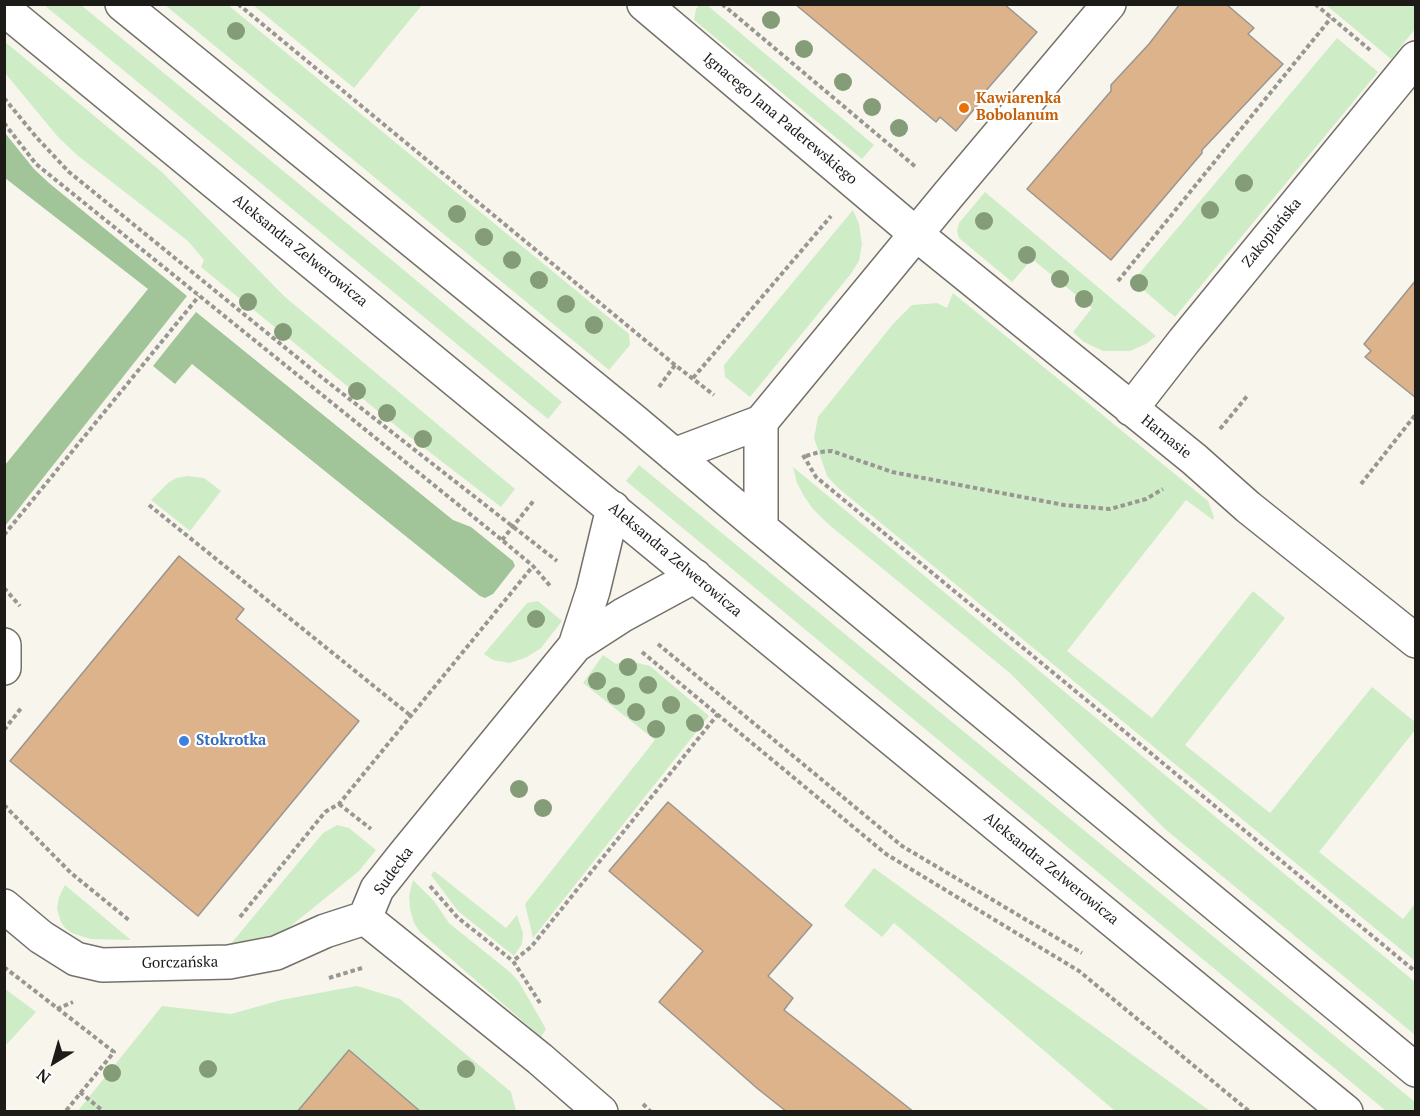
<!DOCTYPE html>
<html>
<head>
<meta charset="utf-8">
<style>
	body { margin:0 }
	#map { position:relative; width:1420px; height:1116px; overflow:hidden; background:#f8f5ed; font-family:"PT Serif",serif }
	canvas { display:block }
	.frame { position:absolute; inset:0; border:6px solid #1c1b18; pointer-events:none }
	.north { position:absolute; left:24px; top:1032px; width:60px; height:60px; -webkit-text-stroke:4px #fff; paint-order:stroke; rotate:217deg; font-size:16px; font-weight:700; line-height:24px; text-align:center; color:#1c1b18 }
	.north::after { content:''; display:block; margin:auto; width:21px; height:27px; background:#1c1b18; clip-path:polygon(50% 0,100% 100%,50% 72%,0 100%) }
</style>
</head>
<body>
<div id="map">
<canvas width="1420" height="1116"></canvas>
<div class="frame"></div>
<div class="north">N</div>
</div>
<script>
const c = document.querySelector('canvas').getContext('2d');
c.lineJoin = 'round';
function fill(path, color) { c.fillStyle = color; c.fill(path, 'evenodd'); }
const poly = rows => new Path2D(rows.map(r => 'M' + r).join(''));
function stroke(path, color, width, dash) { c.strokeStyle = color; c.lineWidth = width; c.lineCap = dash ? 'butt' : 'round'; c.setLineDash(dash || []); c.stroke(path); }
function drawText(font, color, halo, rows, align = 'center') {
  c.font = font + ' "PT Serif",serif'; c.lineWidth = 4.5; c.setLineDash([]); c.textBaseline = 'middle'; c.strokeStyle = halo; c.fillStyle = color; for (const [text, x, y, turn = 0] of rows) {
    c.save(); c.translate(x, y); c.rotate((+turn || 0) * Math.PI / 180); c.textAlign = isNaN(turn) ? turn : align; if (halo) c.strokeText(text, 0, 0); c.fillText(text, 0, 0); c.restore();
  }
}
fill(poly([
	[700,4,707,5,874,145,862,159,694,20,696,9],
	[44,5,81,5,399,266,562,402,548,419],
	[165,5,228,5,629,334,630,345,609,370],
	[253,5,422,5,354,88],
	[1326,5,1415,5,1415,29,1391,59],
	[1337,38,1378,72,1175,317,1133,281],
	[4,41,163,173,285,297,515,489,501,507,406,434,201,267,204,260,188,241,77,155,58,137,5,73],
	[985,192,1156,336,1146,344,1130,351,1103,351,1084,342,1073,332,1092,308,1032,259,1012,282,959,238,957,231,959,223],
	[853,210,859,224,862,244,859,261,850,275,750,397,725,377,724,365],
	[953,293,1208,501,1214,517,1213,520,1186,500,1067,651,1152,718,1253,591,1285,618,1185,745,1270,813,1372,687,1415,722,1415,730,1319,852,1403,919,1415,904,1415,961,837,487,827,476,814,438,818,417,893,324,912,305,937,303,947,308],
	[639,465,1415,1102,1415,1111,1386,1111,626,481],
	[793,467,1415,982,1415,1035,1165,829,1011,674,827,523,813,509,804,496,797,483],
	[187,476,204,478,221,491,190,531,151,500,168,483,176,478],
	[538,601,562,621,541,648,527,657,510,663,493,660,484,654,527,603],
	[603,655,616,664,626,660,650,666,709,716,533,938,525,904,655,740,583,683],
	[337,825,349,828,376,850,359,871,287,929,268,938,229,946,323,833],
	[874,868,1210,1111,1115,1111,894,923,882,937,844,906],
	[434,871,506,928,517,915,523,933,522,944,514,956,458,911,431,875],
	[413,880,434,901,449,923,511,973,519,982,546,1029,541,1037,420,932,414,923,410,909,409,896],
	[65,885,131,940,90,939,72,933,65,928,61,922,57,909,59,897],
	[357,986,400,999,511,1092,516,1111,77,1112,162,1006,231,1014,281,1000],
	[4,988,36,1012,7,1044,4,1042]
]), '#ceedc6');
fill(poly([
	[5,133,34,169,49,183,187,296,5,526,5,465,148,289,5,178],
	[196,312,453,520,471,527,513,561,515,566,493,594,485,598,480,596,192,364,175,384,153,366]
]), '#a1c498');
const building = poly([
	[795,4,1004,4,1037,32,983,94,985,96,956,131,940,117,936,122,795,4],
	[1180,4,1226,4,1254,28,1248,34,1283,64,1202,150,1202,153,1111,260,1027,189,1111,91,1111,85,1149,44,1180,4],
	[1416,280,1416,398,1365,357,1371,351,1364,344,1416,280],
	[179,556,244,609,236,619,359,721,198,916,10,761,179,556],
	[668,802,812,925,768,976,793,998,784,1010,914,1112,787,1112,758,1089,659,1002,703,951,609,871,668,802],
	[349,1050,421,1112,297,1112,349,1050]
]);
fill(building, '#ddb38c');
stroke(building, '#9b958f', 1.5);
const minor = poly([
	[122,4,634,421,761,528,1416,1070],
	[644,4,916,234,1194,459,1248,507,1416,641],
	[4,9,1346,1112],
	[1131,409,1184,341,1416,58],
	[761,422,761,528],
	[674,455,761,422,949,194,1109,4],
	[4,645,4,668],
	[575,646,593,591,613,508],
	[4,906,41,937,76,959,102,965,229,962,276,953,325,931,365,918],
	[601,1112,540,1059,365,918,377,889,404,855,575,646,623,615,695,576]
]);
stroke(minor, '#74716a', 36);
stroke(poly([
	[238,4,675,365,714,395],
	[722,4,917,168],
	[1315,4,1370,50],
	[4,98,37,138,69,172,320,376,557,561],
	[4,123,36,164,502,540,533,566,551,587],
	[1118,281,1331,18],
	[693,378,831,216],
	[659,387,675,365],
	[1220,429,1248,395],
	[803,455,816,477,1416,972],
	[806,456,819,452,832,451,892,472,1064,505,1110,509,1146,499,1163,489],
	[1361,484,1416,414],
	[149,505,411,716],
	[4,535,199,296],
	[502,540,535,499],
	[4,588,20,606],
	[658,644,902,846,1082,953],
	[642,652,886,854,1079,971,1250,1112],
	[4,730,22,707],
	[339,804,371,829],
	[4,805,71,873,130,921],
	[430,886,458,918,513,961],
	[240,917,325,812,339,804,533,566],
	[4,967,114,1052,65,1112],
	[329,978,362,968],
	[540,1003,513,961,531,947,718,714],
	[57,1009,73,1002],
	[80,1092,104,1112],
	[643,1104,651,1112]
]), '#999791', 4, [4.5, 3]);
stroke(minor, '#fff', 33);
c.fillStyle = '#859c78';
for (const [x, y] of [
	[771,20],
	[236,31],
	[804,49],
	[843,82],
	[872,107],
	[899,128],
	[1244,183],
	[1210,210],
	[457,214],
	[984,221],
	[484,237],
	[1027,255],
	[512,260],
	[1060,279],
	[539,280],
	[1139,283],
	[1084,299],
	[248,302],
	[566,304],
	[594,325],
	[283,332],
	[357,391],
	[387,413],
	[423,439],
	[536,619],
	[628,667],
	[597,681],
	[648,685],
	[616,696],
	[671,705],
	[636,712],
	[695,723],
	[656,729],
	[519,789],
	[543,808],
	[208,1069],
	[466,1069],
	[112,1073]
]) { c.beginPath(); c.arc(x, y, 9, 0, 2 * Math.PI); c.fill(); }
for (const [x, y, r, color] of [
	[964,108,6,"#e8710a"],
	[184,741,6,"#3f7fe0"]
]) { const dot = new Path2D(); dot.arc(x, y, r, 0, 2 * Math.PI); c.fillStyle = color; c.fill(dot); stroke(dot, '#fff', 2); }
drawText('bold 15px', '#c56008', '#fff', [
	["Kawiarenka",976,99],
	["Bobolanum",976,116]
], 'left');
drawText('15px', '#1c1b18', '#fff', [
	["Ignacego Jana Paderewskiego",780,119,40],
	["Zakopiańska",1272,233,-51],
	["Aleksandra Zelwerowicza",300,251,39],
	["Harnasie",1166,437,39],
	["Aleksandra Zelwerowicza",675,560,40],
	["Aleksandra Zelwerowicza",1051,869,39],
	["Sudecka",394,871,-54],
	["Gorczańska",180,963,-1]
]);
drawText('bold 15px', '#366cbe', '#fff', [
	["Stokrotka",196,741]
], 'left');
</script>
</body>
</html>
